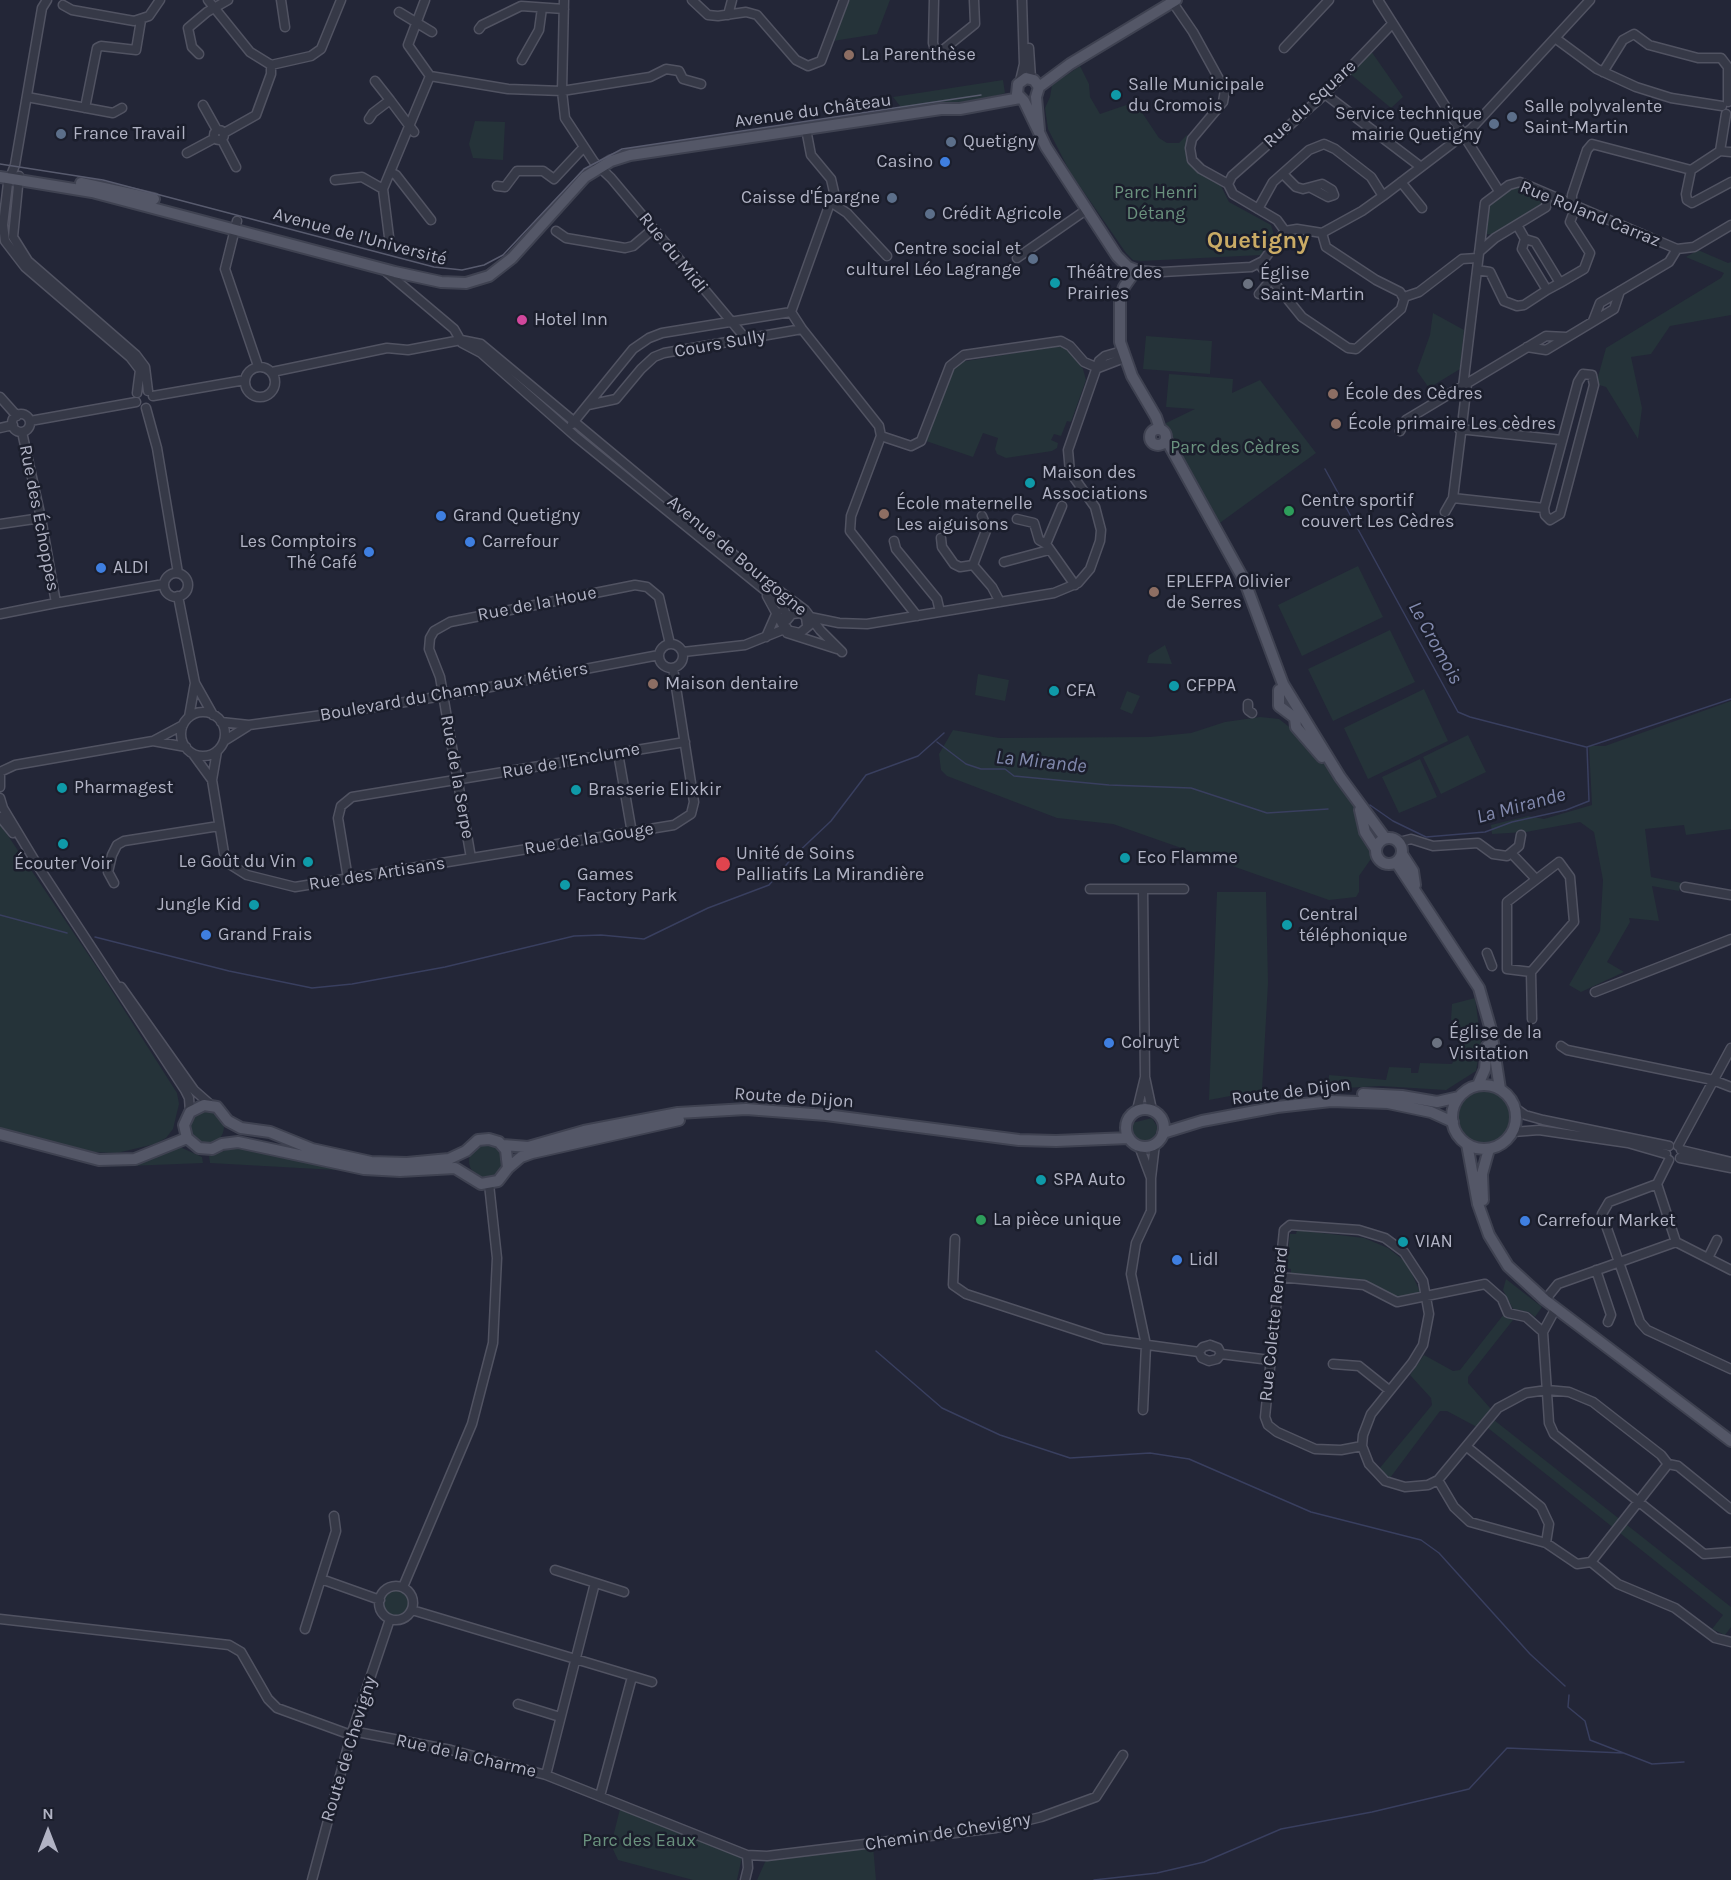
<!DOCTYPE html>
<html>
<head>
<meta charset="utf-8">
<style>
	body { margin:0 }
	#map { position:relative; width:1731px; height:1880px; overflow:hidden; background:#232637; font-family:Karla,sans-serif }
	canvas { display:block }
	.north { position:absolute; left:18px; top:1802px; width:60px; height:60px; -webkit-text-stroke:4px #1b1e2c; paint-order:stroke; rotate:0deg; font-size:16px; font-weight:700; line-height:24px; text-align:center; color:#b1b3c4 }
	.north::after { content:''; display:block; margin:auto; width:21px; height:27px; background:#b1b3c4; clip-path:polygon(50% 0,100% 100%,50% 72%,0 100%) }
</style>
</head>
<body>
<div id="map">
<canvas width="1731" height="1880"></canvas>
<div class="north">N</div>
</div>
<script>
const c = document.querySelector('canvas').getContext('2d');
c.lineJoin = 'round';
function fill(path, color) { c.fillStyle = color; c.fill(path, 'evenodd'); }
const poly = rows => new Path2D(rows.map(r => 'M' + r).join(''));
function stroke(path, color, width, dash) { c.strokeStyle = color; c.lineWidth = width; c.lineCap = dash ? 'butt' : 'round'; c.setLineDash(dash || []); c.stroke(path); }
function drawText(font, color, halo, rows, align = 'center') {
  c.font = font + ' Karla,sans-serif'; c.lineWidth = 5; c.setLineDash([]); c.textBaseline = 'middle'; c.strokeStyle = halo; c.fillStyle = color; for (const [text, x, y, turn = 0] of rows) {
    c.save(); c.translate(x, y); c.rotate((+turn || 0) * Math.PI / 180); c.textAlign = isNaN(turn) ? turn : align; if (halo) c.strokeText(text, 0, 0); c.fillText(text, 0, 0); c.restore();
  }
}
fill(poly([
	[849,0,890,0,877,34,833,41],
	[1371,51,1403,97,1391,108,1349,73],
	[1080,66,1089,84,1090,97,1100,114,1135,102,1159,138,1167,143,1179,143,1187,135,1189,137,1187,157,1196,167,1218,180,1229,202,1271,225,1274,235,1261,255,1141,261,1133,260,1126,253,1070,172,1048,129,1045,108,1050,97,1052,85],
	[1003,80,1005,93,989,98,904,111,893,97],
	[475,121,505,122,503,160,473,158,469,144],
	[1514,184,1544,194,1545,203,1494,235,1486,234,1488,200],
	[1698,250,1728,263,1731,262,1731,315,1670,326,1651,354,1631,357,1642,408,1638,439,1606,387,1596,384,1606,348,1721,278,1724,273,1686,257],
	[1433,313,1464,330,1460,369,1429,388,1417,371,1430,335],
	[1146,336,1212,341,1210,374,1143,369],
	[1059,346,1067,349,1083,369,1086,380,1071,422,1067,421,1061,436,1054,434,1051,440,1058,443,1057,448,1052,451,1006,458,997,454,995,449,998,438,983,433,973,457,926,441,952,371,960,362],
	[1169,374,1233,379,1232,393,1260,380,1316,453,1217,525,1164,424,1195,409,1166,407],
	[1358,566,1383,617,1302,656,1278,605],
	[1390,630,1415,682,1333,721,1308,669],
	[1165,645,1172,664,1147,663,1149,655],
	[978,674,1009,680,1005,701,975,695],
	[1424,689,1448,741,1368,779,1344,728],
	[1127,691,1140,696,1132,714,1120,709],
	[1731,701,1731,829,1686,835,1684,825,1645,829,1651,877,1682,883,1679,891,1652,886,1659,921,1629,918,1630,922,1607,962,1624,972,1581,992,1569,985,1600,931,1603,880,1594,832,1580,822,1526,832,1492,834,1491,825,1528,816,1544,819,1592,805,1589,746,1605,746],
	[1260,717,1279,719,1292,729,1327,767,1357,810,1373,847,1373,856,1359,876,1359,892,1356,897,1329,900,1113,824,1057,818,947,776,941,770,939,754,953,730,999,738,1150,737,1191,733,1225,722],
	[1468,735,1486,772,1441,794,1423,757],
	[1420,759,1437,797,1399,813,1382,777],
	[0,824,100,972,177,1093,179,1104,173,1129,166,1138,155,1144,117,1153,90,1152,0,1129],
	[1217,892,1266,892,1268,983,1262,1090,1209,1100],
	[1475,998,1481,1042,1476,1071,1446,1090,1380,1086,1328,1089,1329,1075,1386,1080,1389,1067,1411,1068,1411,1073,1418,1073,1420,1063,1452,1064,1460,1047,1460,1029,1455,1021,1451,1020,1452,1004],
	'1456 1117a28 28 0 1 1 56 0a28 28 0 1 1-56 0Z',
	'190 1127a17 17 0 1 1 34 0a17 17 0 1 1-34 0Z',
	[1152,1118,1158,1128,1153,1139,1144,1142,1135,1138,1132,1133,1132,1123],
	'469 1161a17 17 0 1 1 34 0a17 17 0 1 1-34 0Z',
	[238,1146,336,1166,336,1170,210,1163,209,1156],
	[180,1147,202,1157,203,1163,128,1166],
	[1297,1230,1364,1238,1388,1248,1407,1263,1421,1294,1393,1297,1369,1282,1291,1273,1291,1269,1286,1268,1290,1234,1296,1234],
	[1506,1279,1542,1307,1535,1317,1529,1312,1513,1309,1503,1290],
	[1504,1314,1513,1320,1468,1377,1468,1383,1490,1408,1494,1420,1731,1607,1731,1627,1725,1635,1712,1629,1723,1615,1488,1428,1475,1426,1447,1411,1440,1411,1390,1478,1379,1469,1432,1405,1431,1398,1410,1375,1424,1355,1453,1371,1460,1370],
	'383 1603a13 13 0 1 1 26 0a13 13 0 1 1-26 0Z',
	[620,1809,742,1857,737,1880,693,1880,618,1860,611,1845],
	[873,1846,876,1880,757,1880,766,1860]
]), '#253339');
stroke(poly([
	[1325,469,1458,712,1470,717,1586,747],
	[937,742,966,764,981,769,1005,769,1014,776,1109,785,1191,788,1267,813,1328,809],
	[1370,805,1393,821,1426,837,1485,832,1512,822,1566,810,1589,801,1587,747,1731,699],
	[0,915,67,933],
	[95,937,229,971,312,988,352,984,445,967,574,936,601,935,644,939,708,908,769,885,793,857,831,821,866,775,918,756,944,733],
	[876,1351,942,1408,1000,1435,1070,1458,1150,1453,1189,1459,1311,1512,1421,1540,1439,1553,1530,1654,1565,1686],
	[1569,1695,1568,1707,1585,1721,1590,1740,1652,1764,1684,1762],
	[1094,1880,1157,1873,1204,1862,1281,1829,1372,1812,1469,1789,1507,1748,1623,1753]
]), '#393f5f', 1.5);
const minor = poly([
	[47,0,42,8,15,165,8,183,3,225,5,241,25,267,130,357,140,370,137,393],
	[208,0,250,52,271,65,311,56,321,49,341,0],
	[281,0,285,27],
	[564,0,562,91,565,118,594,162,611,178,746,339],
	[692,0,708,15,718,16,746,12,757,15,796,60,808,66,821,61,844,0],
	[934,0,933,43,935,50,939,53,975,24,974,0],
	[1171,0,1193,32,1225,90,1223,102,1192,139,1190,148,1192,160,1201,169,1228,184,1233,194,1277,220,1285,231],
	[1378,0,1499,191],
	[63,5,72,10,134,21,149,16,160,0],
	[399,12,432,32],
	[728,15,732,0],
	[479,29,482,25,521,6,564,9],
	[1555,38,1597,69,1636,87,1671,98,1722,106],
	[1029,48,1031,78],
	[1284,48,1329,0],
	[199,54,192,47,188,28,207,12,228,0],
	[522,60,539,30,542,8],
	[1603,72,1623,40,1634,34,1649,45,1698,58,1721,58,1728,67,1728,102],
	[430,76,508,89,562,91,650,77,666,69,679,71,683,79,701,84],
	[375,81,390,100],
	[1020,81,1024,64,1022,0],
	[1325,94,1421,167],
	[27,97,113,113,122,108],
	[203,105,217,130],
	[85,108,97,48,101,46,136,50,141,20],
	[369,119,373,113,390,100,414,132],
	'214 135a5 5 0 1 1 10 0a5 5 0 1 1-10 0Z',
	[224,133,256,115,271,74,271,65],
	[222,140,236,167],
	[1720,151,1726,114],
	[187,153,215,138],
	[1691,170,1686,194,1687,200,1692,203,1731,182],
	[390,172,396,175,431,220],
	[1283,174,1296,187,1303,189,1322,184,1332,190,1334,195,1328,197,1311,188],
	[19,176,13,237,28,261,136,355,145,367,148,391],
	[335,180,362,177,383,189],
	[1401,182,1422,208],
	[1228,184,1232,176,1325,94,1392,24],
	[497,186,505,187,517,171,543,171,554,179,584,147],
	[832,203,847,213,887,256],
	[1572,204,1572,195,1587,150,1592,144,1691,170,1720,151,1731,152],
	[1258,209,1273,182,1309,150,1324,144,1335,149,1371,177,1383,196],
	[237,221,225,269,258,366],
	[1517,225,1525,239,1522,249,1547,290,1560,283,1535,242,1525,239],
	[556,231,566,238,625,248,633,246,653,229],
	[1285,231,1297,229,1322,233,1362,211,1383,196,1471,129,1590,0],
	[389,237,383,189,430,76,408,45,425,0],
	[1479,252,1495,238,1546,207,1547,195],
	[1017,258,1086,210],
	[1259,264,1302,317,1348,348,1356,349,1401,309,1404,299,1400,292,1376,280,1326,247,1322,233],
	[384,270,454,329,462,343,481,353,575,436,783,605,787,619],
	[1136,270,1162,272,1251,267,1263,261,1285,231],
	[1477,270,1490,272,1504,301,1517,306,1524,305,1547,290],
	[1560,283,1584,269,1590,253,1570,222,1576,206],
	[1259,294,1269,282,1267,274],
	[1404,297,1419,292,1462,259,1477,258],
	[791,312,802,329,879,426,881,436,851,516,850,531,917,616],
	[791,312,834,192,831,179,811,155,806,129],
	[1593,321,1600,303,1669,262,1677,249],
	[1527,347,1546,350,1614,309,1620,291],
	'245 382a15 15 0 1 1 30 0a15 15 0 1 1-30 0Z',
	[1098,368,1124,358],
	[272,372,387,348,408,350,461,340,481,344,762,578,805,610,820,630,842,652],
	[1583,374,1592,375,1594,385,1560,514,1550,520,1545,515,1544,508,1578,382,1583,374],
	[1463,387,1485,203,1509,185,1520,182,1677,249,1694,247,1731,225],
	[153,396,245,380],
	[0,397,17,416],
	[588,405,616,399,641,369,654,357,664,353,802,329],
	[146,408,157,448,178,573],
	'12 423a9 9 0 1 1 18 0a9 9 0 1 1-18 0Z',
	[30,421,136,402],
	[572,424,633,349,649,338,662,333,791,312],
	[0,428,13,425],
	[1459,429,1562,440],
	[1400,431,1406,420,1546,336,1566,337],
	[22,432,41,518,56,603,164,584],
	[881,436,911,446,921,441,950,366,964,355,1061,341,1070,346,1084,362,1098,368],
	[1453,498,1544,508],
	[1062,506,1046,544,1075,585],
	[1445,512,1453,498,1467,384],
	[982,516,987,528,973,565,992,587,1000,602],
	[1017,519,1034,523,1039,540,1046,544],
	[0,524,41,518],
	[941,538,942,547,954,564,960,567,973,565],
	[894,541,896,549,937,599,940,612],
	[1004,562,1049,550],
	'164 585a12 12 0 1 1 24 0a12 12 0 1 1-24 0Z',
	[178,596,195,683,213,715],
	[767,596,787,633,837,649],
	[0,614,56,603],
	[810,617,839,623,867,624,1054,593,1078,583,1090,569,1100,541,1101,530,1095,507,1070,472,1068,450,1099,361,1105,356,1122,351],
	[787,620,792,614,801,613,806,617,807,625],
	[791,631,800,633,817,619],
	[766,637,777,612],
	'659 656a12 12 0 1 1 24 0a12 12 0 1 1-24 0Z',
	[683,652,745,645,787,628],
	[1248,704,1248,710,1252,713],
	'181 734a22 22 0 1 1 44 0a22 22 0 1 1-44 0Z',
	[189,717,195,683],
	[221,722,249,725,330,714,443,696,659,655],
	[153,741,186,747],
	[224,741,248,726],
	[217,751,212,780,224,853,228,863,247,875,295,887,674,825,691,814,694,802,673,668],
	[618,753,632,833],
	[193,754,212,780],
	[0,772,15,765,153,741,183,725],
	[0,775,0,787],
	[0,798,3,808,38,866,185,1090,189,1098,190,1112],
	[0,817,13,833],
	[1399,842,1411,839,1433,846,1478,843,1493,854,1507,856,1519,846,1521,835],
	[1512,854,1535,878],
	[471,858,440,677,429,649,430,638,434,631,450,622,635,585,647,587,659,597,670,644],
	[348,879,338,818,341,806,352,797,685,742],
	[114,883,108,872,112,855,117,845,124,841,219,826],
	[1685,887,1731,895],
	[1090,889,1184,889],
	[1143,889,1145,1077],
	[1487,953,1492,966],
	[1531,972,1574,922,1570,877,1559,862,1507,902,1507,969,1531,972,1532,1019],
	[121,987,194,1090,211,1105],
	[1595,992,1731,939],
	[1561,1046,1567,1050,1713,1080,1731,1087],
	[1515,1108,1525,1115,1543,1120,1669,1146],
	[1137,1110,1145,1077,1152,1110],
	[1513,1132,1539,1130,1628,1143,1666,1154],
	[1139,1146,1151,1178,1155,1144],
	[1678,1146,1731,1048],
	[1681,1150,1731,1162],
	[1680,1158,1731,1168],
	[1669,1160,1657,1184,1676,1242,1731,1270],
	[1657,1184,1609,1202,1602,1214,1640,1322,1647,1330,1731,1369],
	[955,1239,953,1285,966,1294,1104,1339,1199,1352],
	[1708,1258,1717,1240],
	[1596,1270,1611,1315,1608,1322],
	[1279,1277,1364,1285,1397,1302,1485,1284,1502,1299,1508,1313,1526,1317,1543,1332,1549,1423,1554,1434,1704,1554,1731,1552],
	[1545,1300,1558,1284,1676,1242],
	[1543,1332,1556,1308],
	[1210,1345,1218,1348,1221,1354,1217,1359,1209,1361,1202,1358,1199,1352,1203,1347,1210,1345],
	[1221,1354,1270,1360],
	[1333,1364,1359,1366,1389,1390],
	[1143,1410,1146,1345,1131,1274,1136,1243,1151,1211,1151,1178],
	[1362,1446,1341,1450,1315,1449,1277,1432,1268,1425,1265,1417,1284,1230,1290,1225,1359,1230,1385,1238,1404,1252,1423,1281,1429,1314,1423,1345,1412,1363,1371,1414,1363,1435,1362,1446,1369,1464,1385,1481,1405,1487,1428,1485,1438,1480,1498,1408,1526,1393,1547,1390,1569,1392,1593,1402,1661,1455,1668,1464],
	[1467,1447,1541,1507,1549,1524,1546,1543],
	[1668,1464,1678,1466,1731,1509],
	[1438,1480,1454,1507,1470,1522,1546,1543,1577,1564,1591,1562],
	[1591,1562,1618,1584,1675,1608,1715,1638,1731,1642],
	[1591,1562,1668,1464],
	[555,1570,624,1592],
	[321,1579,380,1600],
	'379 1603a17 17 0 1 1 34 0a17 17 0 1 1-34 0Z',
	[403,1587,472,1424,493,1343,497,1258,489,1184],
	[412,1610,652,1682],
	[0,1619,229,1645,241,1652,268,1699,277,1708,351,1735],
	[305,1629,336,1531,334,1516],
	[518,1704,560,1717],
	[352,1731,451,1750,546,1775,747,1855,767,1856,996,1828,1041,1817,1096,1797,1123,1755],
	[546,1775,595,1583],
	[600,1796,632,1677],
	[312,1880,351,1735,390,1619],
	[745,1880,748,1868,747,1855]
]);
const major = poly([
	[1039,87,1070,64,1176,0],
	[1039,130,1036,97,1039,87,1034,80,1026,78,1018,84,1017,94,1024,101,1046,147,1117,256,1128,267,1136,270,1124,287,1120,299,1120,342,1132,376,1156,417,1160,429],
	[0,177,92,192,395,272,441,282,466,283,489,276,512,258,585,177,611,161,630,155,941,109,960,109,1020,98],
	[81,183,154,199],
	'1150 437a8 8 0 1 1 16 0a8 8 0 1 1-16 0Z',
	[1166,439,1245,582,1283,684,1340,777,1385,838],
	[1279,690,1279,706,1295,718,1296,727,1322,757],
	[1360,810,1365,832,1376,849],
	'1376 851a13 13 0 1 1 26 0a13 13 0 1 1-26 0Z',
	[1402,854,1413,871,1415,885],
	[1396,862,1479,988,1491,1030,1500,1089],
	'1452 1117a32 32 0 1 1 64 0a32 32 0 1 1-64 0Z',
	[1478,1085,1485,1069,1487,1046],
	[1363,1094,1402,1096,1437,1102,1459,1097],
	[204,1105,217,1107,228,1121,241,1128,270,1132,312,1149,371,1162,407,1163,449,1159,466,1151,478,1140,489,1139,499,1142,506,1150,508,1168,498,1181,481,1184,455,1168,400,1171,364,1169,238,1142,222,1144,212,1149,199,1148,187,1138,184,1125,190,1112,204,1105],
	'1126 1128a19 19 0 1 1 38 0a19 19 0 1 1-38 0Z',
	[1163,1133,1202,1121,1277,1107,1331,1101,1388,1103,1431,1112,1453,1122],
	[0,1134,99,1160,135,1159,187,1138],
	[1467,1144,1478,1204,1489,1235,1508,1266,1545,1300,1731,1441],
	[503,1145,528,1147,584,1131,678,1113,746,1109,826,1115,1019,1140,1056,1141,1129,1138],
	[508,1168,521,1157,532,1153,679,1120],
	[1483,1200,1482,1174,1489,1149]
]);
stroke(minor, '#515362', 11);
stroke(major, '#3f4251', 14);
stroke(minor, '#363947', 8);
stroke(major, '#545767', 10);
stroke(poly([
	[0,164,103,180,434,267,462,270,484,265,503,255,584,169,622,149,981,95]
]), '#585b6e', 1.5);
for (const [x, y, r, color] of [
	[849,55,6,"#8d6e63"],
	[1116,95,6,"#0f9aa8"],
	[1512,117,6,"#5c6f8a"],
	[1494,124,6,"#5c6f8a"],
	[61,134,6,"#5c6f8a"],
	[951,142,6,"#5c6f8a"],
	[945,162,6,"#3f7fe0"],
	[892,198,6,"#5c6f8a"],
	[930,214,6,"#5c6f8a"],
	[1033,259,6,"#5c6f8a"],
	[1055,283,6,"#0f9aa8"],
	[1248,284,6,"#6b7280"],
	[522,320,6,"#d1479c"],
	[1333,394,6,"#8d6e63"],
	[1336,424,6,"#8d6e63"],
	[1030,483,6,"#0f9aa8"],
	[1289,511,6,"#2e9e5b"],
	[884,514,6,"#8d6e63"],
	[441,516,6,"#3f7fe0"],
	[470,542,6,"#3f7fe0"],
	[369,552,6,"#3f7fe0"],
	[101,568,6,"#3f7fe0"],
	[1154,592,6,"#8d6e63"],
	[653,684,6,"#8d6e63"],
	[1174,686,6,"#0f9aa8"],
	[1054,691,6,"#0f9aa8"],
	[62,788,6,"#0f9aa8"],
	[576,790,6,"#0f9aa8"],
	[63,844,6,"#0f9aa8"],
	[1125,858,6,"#0f9aa8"],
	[308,862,6,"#0f9aa8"],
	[723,864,8,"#e0444e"],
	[565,885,6,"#0f9aa8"],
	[254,905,6,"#0f9aa8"],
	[1287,925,6,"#0f9aa8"],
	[206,935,6,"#3f7fe0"],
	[1109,1043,6,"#3f7fe0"],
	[1437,1043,6,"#6b7280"],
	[1041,1180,6,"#0f9aa8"],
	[981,1220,6,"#2e9e5b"],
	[1525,1221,6,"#3f7fe0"],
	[1403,1242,6,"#0f9aa8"],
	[1177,1260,6,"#3f7fe0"]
]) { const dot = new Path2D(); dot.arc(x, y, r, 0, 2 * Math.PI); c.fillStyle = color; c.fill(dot); stroke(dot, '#1b1e2c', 2); }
drawText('18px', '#b1b3c4', '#1b1e2c', [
	["La Parenthèse",861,55],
	["Salle Municipale",1128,85],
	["du Cromois",1128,106],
	["Salle polyvalente",1524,107],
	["Saint-Martin",1524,128],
	["Service technique",1482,114,"right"],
	["mairie Quetigny",1482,135,"right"],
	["France Travail",73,134],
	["Quetigny",963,142],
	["Casino",933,162,"right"],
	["Caisse d'Épargne",880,198,"right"],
	["Crédit Agricole",942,214],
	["Centre social et",1021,249,"right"],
	["culturel Léo Lagrange",1021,270,"right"],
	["Théâtre des",1067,273],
	["Prairies",1067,294],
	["Église",1260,274],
	["Saint-Martin",1260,295],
	["Hotel Inn",534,320],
	["École des Cèdres",1345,394],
	["École primaire Les cèdres",1348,424],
	["Maison des",1042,473],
	["Associations",1042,494],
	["Centre sportif",1301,501],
	["couvert Les Cèdres",1301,522],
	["École maternelle",896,504],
	["Les aiguisons",896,525],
	["Grand Quetigny",453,516],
	["Les Comptoirs",357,542,"right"],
	["Thé Café",357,563,"right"],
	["Carrefour",482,542],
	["ALDI",113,568],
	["EPLEFPA Olivier",1166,582],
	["de Serres",1166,603],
	["Maison dentaire",665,684],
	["CFPPA",1186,686],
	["CFA",1066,691],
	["Pharmagest",74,788],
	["Brasserie Elixkir",588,790],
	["Unité de Soins",736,854],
	["Palliatifs La Mirandière",736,875],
	["Eco Flamme",1137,858],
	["Le Goût du Vin",296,862,"right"],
	["Écouter Voir",63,864,"center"],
	["Games",577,875],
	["Factory Park",577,896],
	["Jungle Kid",242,905,"right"],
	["Central",1299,915],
	["téléphonique",1299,936],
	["Grand Frais",218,935],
	["Église de la",1449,1033],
	["Visitation",1449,1054],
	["Colruyt",1121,1043],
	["SPA Auto",1053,1180],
	["La pièce unique",993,1220],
	["Carrefour Market",1537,1221],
	["VIAN",1415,1242],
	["Lidl",1189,1260]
], 'left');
drawText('18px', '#b1b3c4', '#1b1e2c', [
	["Rue du Square",1310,104,-43],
	["Avenue du Château",813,111,-8],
	["Rue Roland Carraz",1590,214,22],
	["Avenue de l'Université",360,237,15],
	["Rue du Midi",673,253,51],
	["Cours Sully",720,344,-10],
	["Rue des Échoppes",39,518,79],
	["Avenue de Bourgogne",737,556,40],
	["Rue de la Houe",537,604,-11],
	["Boulevard du Champ aux Métiers",454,692,-10],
	["Rue de l'Enclume",571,761,-10],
	["Rue de la Serpe",457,777,80],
	["Rue de la Gouge",589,839,-9],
	["Rue des Artisans",377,874,-9],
	["Route de Dijon",1291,1092,-7],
	["Route de Dijon",794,1098,4],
	["Rue Colette Renard",1274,1324,-84],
	["Route de Chevigny",349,1749,-73],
	["Rue de la Charme",466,1756,13],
	["Chemin de Chevigny",948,1832,-9]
]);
drawText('18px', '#6a927e', '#1b1e2c', [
	["Parc Henri",1156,193],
	["Détang",1156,214],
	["Parc des Cèdres",1235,448],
	["Parc des Eaux",639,1841]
]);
drawText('italic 20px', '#828aae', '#1b1e2c', [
	["Le Cromois",1435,643,61],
	["La Mirande",1041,762,6],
	["La Mirande",1521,806,-15]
]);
drawText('bold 24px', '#caab65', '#1b1e2c', [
	["Quetigny",1258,241]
]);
</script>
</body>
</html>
